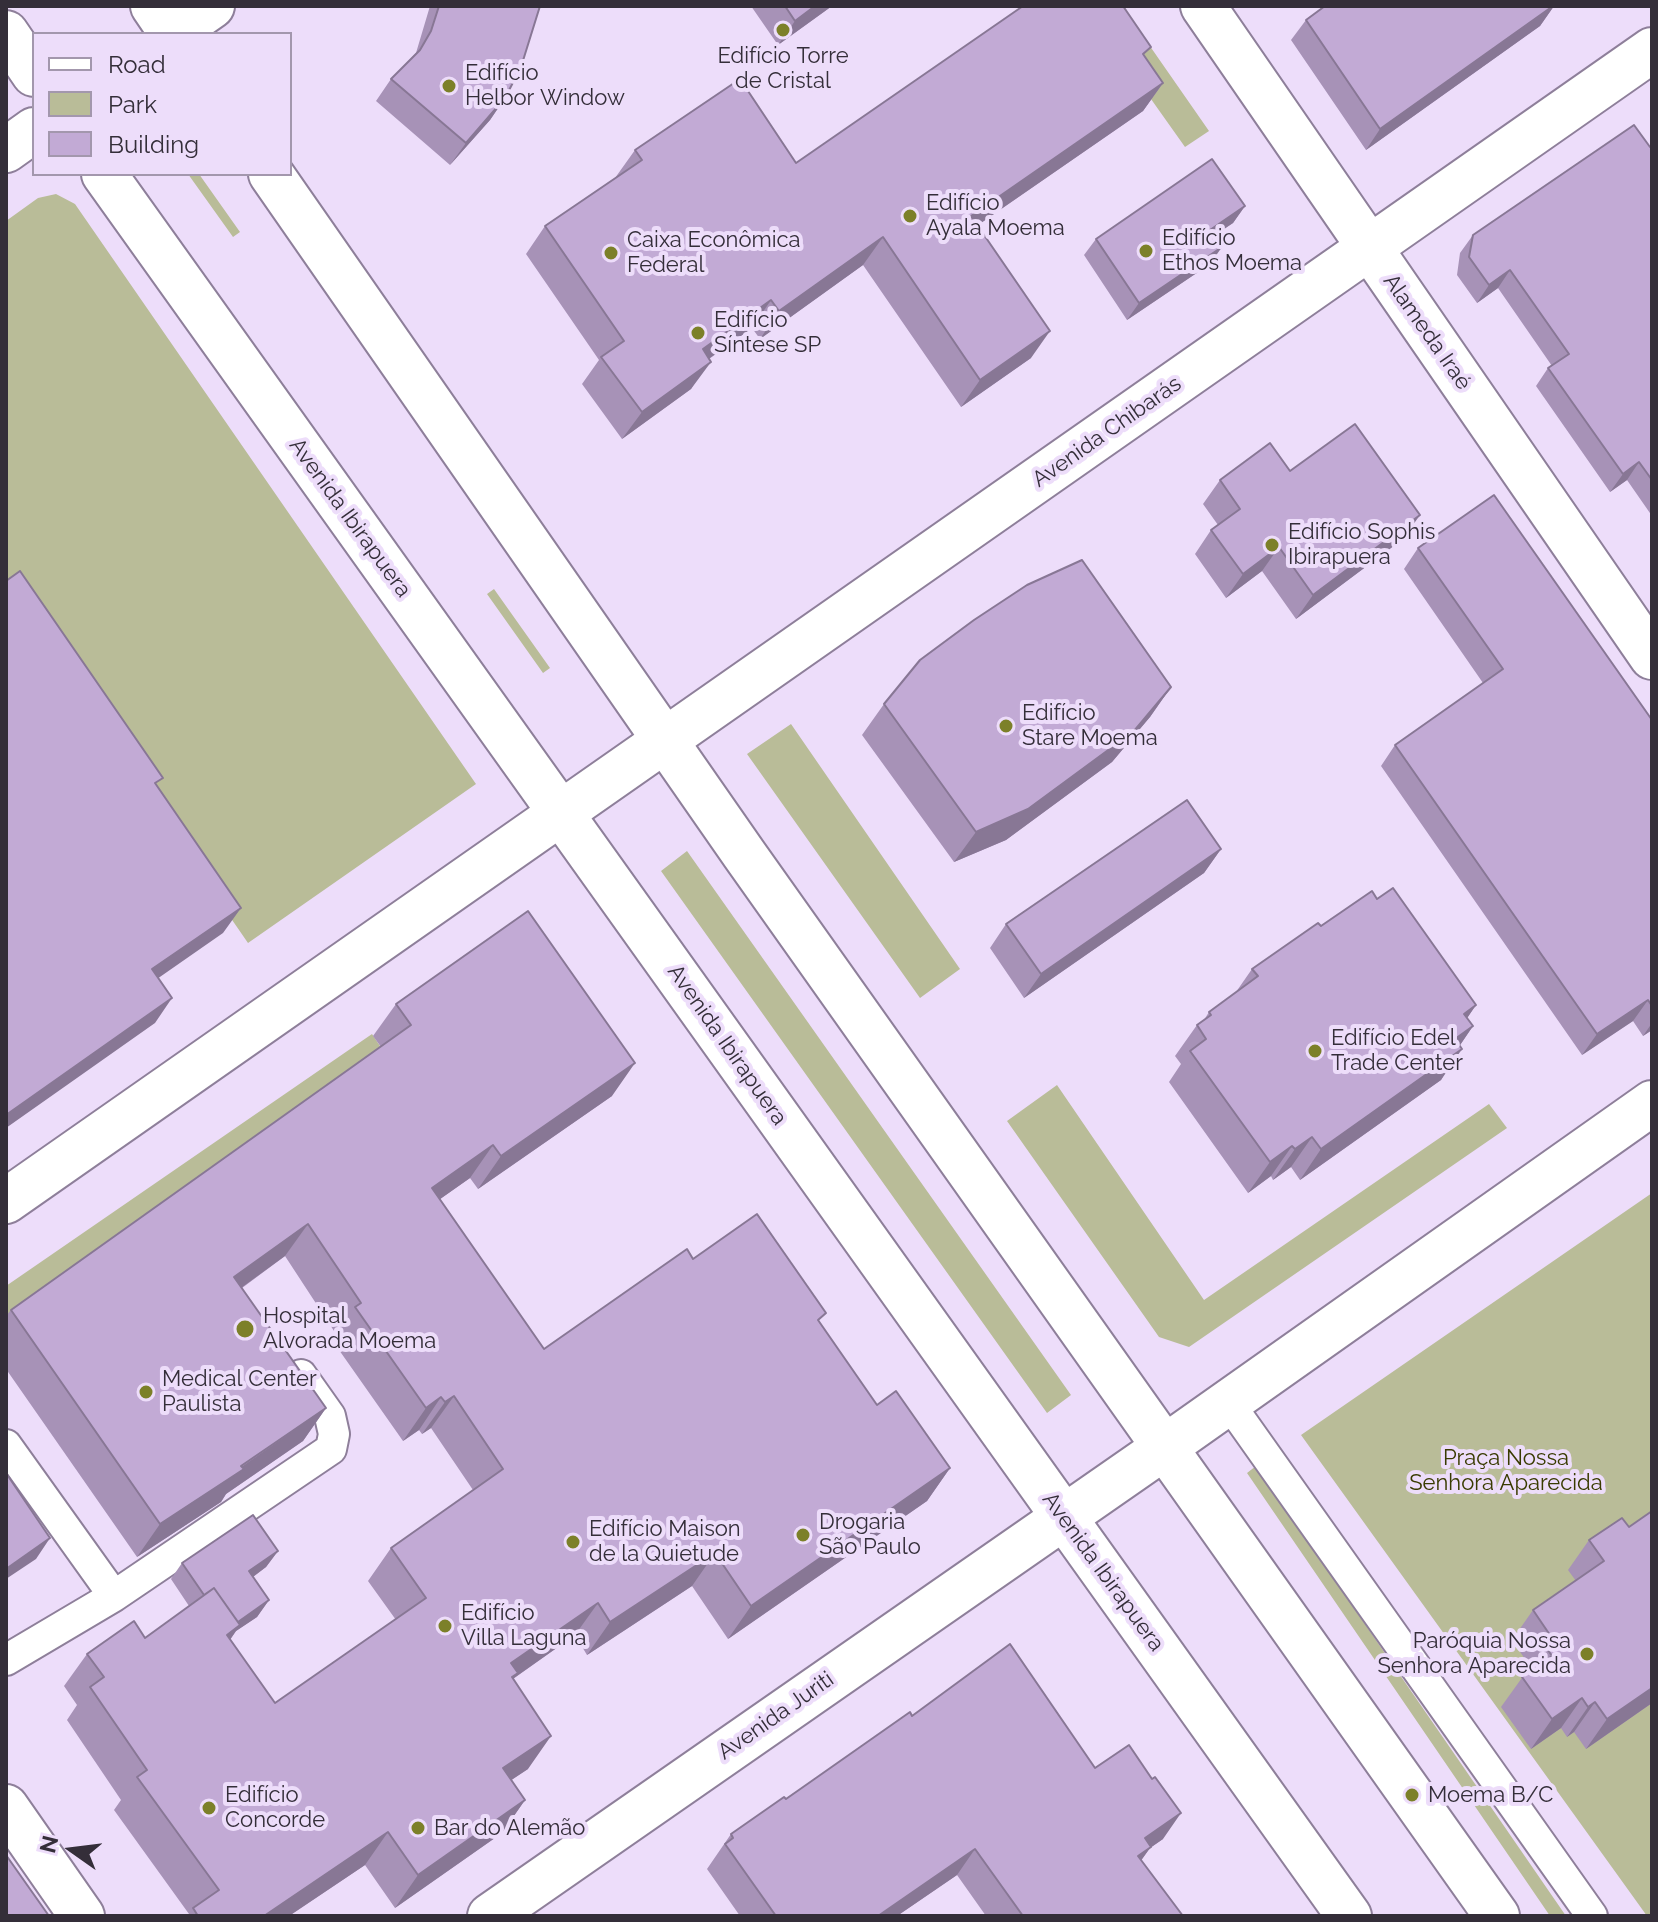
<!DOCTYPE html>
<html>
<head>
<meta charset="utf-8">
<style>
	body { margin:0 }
	#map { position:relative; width:1658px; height:1922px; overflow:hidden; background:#edddfa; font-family:Raleway,sans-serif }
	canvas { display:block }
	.frame { position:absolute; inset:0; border:8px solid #342e39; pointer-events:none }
	.legend { position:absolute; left:32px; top:32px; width:260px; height:144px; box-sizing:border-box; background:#edddfa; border:2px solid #a397ad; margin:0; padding:10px 14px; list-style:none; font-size:24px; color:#342e39 }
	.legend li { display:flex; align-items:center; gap:16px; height:40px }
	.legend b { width:40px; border:2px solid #a397ad }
	.north { position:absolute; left:32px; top:1810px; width:80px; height:80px; -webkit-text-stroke:6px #edddfa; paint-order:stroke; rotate:284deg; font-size:22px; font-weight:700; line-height:32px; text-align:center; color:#342e39 }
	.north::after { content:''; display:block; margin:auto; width:28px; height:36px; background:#342e39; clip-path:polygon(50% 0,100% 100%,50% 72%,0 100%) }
</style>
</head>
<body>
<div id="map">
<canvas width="1658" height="1922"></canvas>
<div class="frame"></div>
<ul class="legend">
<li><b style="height:10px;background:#fff"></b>Road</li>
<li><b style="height:22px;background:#b9bc98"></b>Park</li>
<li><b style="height:22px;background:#c2aad5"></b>Building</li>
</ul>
<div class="north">N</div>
</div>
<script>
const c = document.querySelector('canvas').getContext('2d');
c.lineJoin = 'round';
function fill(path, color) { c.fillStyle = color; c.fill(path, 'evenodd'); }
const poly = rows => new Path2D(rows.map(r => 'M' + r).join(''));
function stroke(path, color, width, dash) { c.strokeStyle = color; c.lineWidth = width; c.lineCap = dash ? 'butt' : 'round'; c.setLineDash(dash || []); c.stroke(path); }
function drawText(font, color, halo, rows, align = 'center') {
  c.font = font + ' Raleway,sans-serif'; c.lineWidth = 8; c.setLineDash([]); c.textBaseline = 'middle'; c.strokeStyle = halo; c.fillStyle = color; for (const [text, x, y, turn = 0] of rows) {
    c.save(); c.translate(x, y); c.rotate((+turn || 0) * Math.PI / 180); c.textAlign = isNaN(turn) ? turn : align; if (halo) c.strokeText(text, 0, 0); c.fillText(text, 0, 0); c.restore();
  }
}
fill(poly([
	[1085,6,1122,6,1209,131,1185,147],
	[188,174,199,174,240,232,233,237],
	[56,194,75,204,476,784,248,943,6,592,6,221,38,198],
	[494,589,550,668,543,673,487,594],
	[791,724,960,969,920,998,747,754],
	[687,851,1071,1395,1047,1413,661,871],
	[372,1034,388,1058,6,1329,6,1286],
	[1057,1085,1204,1300,1489,1104,1507,1128,1189,1347,1159,1337,1007,1121],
	[1652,1193,1652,1916,1647,1916,1301,1435],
	[1256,1466,1566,1916,1550,1916,1247,1473]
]), '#b9bc98');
const service = poly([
	[1228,1402,1592,1916],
	[6,1445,114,1596,6,1660],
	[114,1596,331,1449,334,1434,330,1416,301,1375]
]);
const minor = poly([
	[1203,6,1652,657],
	[172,34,212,6],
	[6,150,34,130],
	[6,1201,1652,50],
	[6,1807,82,1916],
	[490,1916,1165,1447,1652,1103]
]);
const primary = poly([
	[153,6,172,34],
	[6,33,34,74],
	[104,174,1349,1916],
	[271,174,744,854,1497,1916]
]);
stroke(service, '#8e7f9a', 34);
stroke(minor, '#8e7f9a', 48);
stroke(primary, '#8e7f9a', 48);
stroke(service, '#fff', 30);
stroke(minor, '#fff', 44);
stroke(primary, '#fff', 44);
fill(poly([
	[430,6,540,6,505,98,490,120,450,165,376,101,391,79,416,53],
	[751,6,832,6,778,45],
	[1554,6,1540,26,1366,150,1291,40,1306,20],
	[1145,57,1163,83,1143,111,978,225,1031,358,961,407,863,265,760,339,752,328,709,359,691,389,622,439,582,384,599,360,526,254,545,226,615,178,635,150,796,163],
	[1652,146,1652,516,1627,480,1610,492,1536,386,1548,368,1552,366,1498,288,1477,303,1457,275,1460,253,1473,235],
	[1245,206,1233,223,1214,236,1210,264,1127,320,1084,255,1096,239],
	[1290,471,1403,539,1296,619,1262,571,1226,598,1195,554,1211,530,1218,525,1203,504,1220,480],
	[1418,548,1652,720,1652,1030,1643,1036,1633,1021,1582,1055,1381,766,1395,745,1483,683,1404,569],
	[1171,687,1150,717,1112,762,1006,840,954,862,862,735,884,704],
	[1221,849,1204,873,1024,998,990,948,1006,924],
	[1377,899,1476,1005,1467,1018,1473,1026,1460,1045,1441,1080,1300,1180,1291,1167,1273,1180,1271,1176,1248,1193,1169,1082,1181,1064,1175,1056,1197,1025,1204,1020,1209,1012,1236,992,1252,969,1321,926],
	[396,1004,612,1096,478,1189,470,1178,440,1199,544,1349,693,1259,819,1322,877,1405,950,1468,927,1501,728,1639,692,1586,587,1655,575,1635,513,1679,528,1769,511,1780,525,1800,502,1833,395,1908,365,1865,289,1916,187,1916,189,1914,114,1810,121,1800,67,1720,77,1705,64,1686,87,1654,145,1638,189,1606,171,1579,182,1563,278,1551,266,1567,253,1577,269,1600,257,1617,236,1631,230,1640,275,1703,396,1620,368,1581,391,1548,473,1490,431,1428,422,1434,419,1430,403,1441,332,1340,336,1334,285,1256,242,1288,326,1408,303,1441,226,1494,221,1502,137,1557,6,1369,6,1316,11,1310,381,1047,373,1036],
	[1652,1511,1652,1703,1586,1749,1574,1732,1567,1737,1561,1728,1531,1749,1501,1707,1524,1675,1523,1674,1529,1665,1512,1640,1533,1610,1576,1581,1568,1570,1589,1540,1629,1527],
	[912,1716,1095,1768,1163,1839,1150,1848,1141,1860,1183,1916,986,1916,957,1875,897,1916,740,1916,707,1869,731,1834]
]), '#a792b7');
fill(poly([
	[815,6,832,6,778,45,795,21],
	[1554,6,1540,26,1366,150,1380,129],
	[1163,83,1143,111,952,243,971,216],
	[505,98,490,120,450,165,466,143],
	[1245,206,1233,223,1198,246,1210,230],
	[883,237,863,265,760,339,779,311],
	[1222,247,1210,264,1127,320,1139,303],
	[1510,270,1498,288,1477,303,1489,285],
	[771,300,752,328,683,377,703,349],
	[1050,331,1031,358,961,407,980,380],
	[711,362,691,389,622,439,642,412],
	[1639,462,1627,480,1610,492,1623,474],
	[1420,515,1403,539,1296,619,1313,595],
	[1279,547,1262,571,1226,598,1243,574],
	[1171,687,1150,717,1112,762,1006,840,954,862,976,832],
	[1221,849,1204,873,1024,998,1041,974],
	[241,908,223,933,134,995,152,969],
	[172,998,155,1023,6,1128,6,1115],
	[1648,1000,1633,1021,1582,1055,1597,1034],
	[1476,1005,1455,1036,1464,1014],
	[1652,1023,1652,1030,1643,1036],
	[1473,1026,1452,1057,1462,1049,1441,1080,1300,1180,1321,1149,1455,1039],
	[635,1063,612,1096,478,1189,501,1156],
	[1312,1137,1291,1167,1273,1180,1295,1149],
	[493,1145,470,1178,409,1221,432,1188],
	[1292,1146,1271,1176,1248,1193,1270,1162],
	[308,1224,285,1256,212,1309,234,1277],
	[454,1396,431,1428,422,1434,445,1402],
	[441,1397,419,1430,403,1441,426,1408],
	[326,1408,303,1441,226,1494,221,1502,137,1557,160,1524],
	[950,1468,927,1501,728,1639,751,1606],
	[50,1538,36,1559,6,1579,6,1569],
	[278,1551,266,1567,238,1588,249,1571],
	[715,1553,692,1586,587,1655,610,1622],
	[269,1600,257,1617,236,1631,217,1658,228,1629],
	[598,1603,575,1635,514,1678,495,1706,511,1663],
	[1652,1688,1652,1703,1586,1749,1607,1719],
	[1582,1698,1561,1728,1531,1749,1552,1719],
	[1595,1702,1574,1732,1567,1737,1588,1707],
	[551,1736,528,1769,480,1801,503,1768],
	[525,1800,502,1833,395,1908,418,1875],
	[1181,1813,1163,1839,1150,1848,1133,1872,1120,1882,1145,1838],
	[388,1832,365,1865,289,1916,264,1916],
	[975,1849,957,1875,897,1916,878,1916]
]), '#887795');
const building = poly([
	[439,6,540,6,521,67,505,98,466,143,391,79,420,50,431,31,439,6],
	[785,6,815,6,795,21,785,6],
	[1023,6,1123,6,1151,47,1143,54,1163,83,971,216,1050,331,980,380,883,237,779,311,771,300,703,349,711,362,642,412,601,357,624,341,545,226,642,160,635,150,740,79,796,163,1023,6],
	[1325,6,1553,6,1380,129,1306,20,1325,6],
	[1634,125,1650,147,1652,146,1652,480,1639,462,1623,474,1548,368,1569,354,1510,270,1489,285,1469,257,1473,235,1634,125],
	[1212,159,1245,206,1210,230,1222,247,1139,303,1096,239,1212,159],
	[1355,424,1420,515,1313,595,1279,547,1243,574,1211,530,1240,509,1220,480,1270,443,1290,471,1355,424],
	[1494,495,1652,720,1652,1006,1648,1000,1597,1034,1395,745,1503,669,1418,548,1494,495],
	[1082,560,1171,687,1134,731,1028,809,976,832,884,704,920,660,974,620,1027,585,1082,560],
	[20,571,163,778,155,783,241,908,152,969,172,998,6,1115,6,581,20,571],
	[1187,800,1221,849,1041,974,1006,924,1187,800],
	[1393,888,1476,1005,1464,1014,1473,1026,1455,1039,1462,1049,1321,1149,1312,1137,1295,1149,1292,1146,1270,1162,1190,1051,1206,1039,1197,1025,1211,1015,1209,1012,1258,976,1252,969,1318,923,1321,926,1372,891,1377,899,1393,888],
	[528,911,635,1063,501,1156,493,1145,432,1188,544,1349,687,1249,693,1259,757,1214,826,1313,818,1320,877,1405,896,1391,950,1468,751,1606,715,1553,610,1622,598,1603,511,1663,518,1673,512,1677,551,1736,503,1768,525,1800,418,1875,388,1832,264,1916,198,1916,193,1908,219,1890,137,1777,147,1770,90,1687,104,1677,87,1654,134,1621,145,1638,214,1588,240,1625,227,1635,275,1703,426,1598,391,1548,503,1469,454,1396,445,1402,441,1397,426,1408,355,1307,361,1303,308,1224,234,1277,326,1408,241,1466,244,1469,160,1524,11,1310,411,1025,396,1004,528,911],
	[6,1473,50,1538,6,1569,6,1473],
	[1652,1511,1652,1688,1607,1719,1595,1702,1588,1707,1582,1698,1552,1719,1522,1677,1552,1656,1544,1644,1552,1638,1533,1610,1604,1561,1589,1540,1622,1518,1629,1527,1652,1511],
	[253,1515,278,1551,249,1571,269,1600,238,1622,214,1588,204,1595,182,1563,253,1515],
	[1010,1644,1095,1768,1129,1745,1152,1779,1155,1777,1181,1813,1145,1838,1151,1847,1138,1856,1183,1916,1023,1916,975,1849,878,1916,776,1916,725,1844,733,1838,731,1834,784,1797,786,1799,910,1712,912,1716,1010,1644],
	[6,1855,49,1916,6,1916,6,1855]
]);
fill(building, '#c2aad5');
stroke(building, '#887795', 2);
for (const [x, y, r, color] of [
	[783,30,8,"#7c8029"],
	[449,86,8,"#7c8029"],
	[910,216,8,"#7c8029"],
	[1146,251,8,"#7c8029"],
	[611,253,8,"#7c8029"],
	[698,333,8,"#7c8029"],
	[1272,545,8,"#7c8029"],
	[1006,726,8,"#7c8029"],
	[1315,1051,8,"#7c8029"],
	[245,1329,10,"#7c8029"],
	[146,1392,8,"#7c8029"],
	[803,1535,8,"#7c8029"],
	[573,1542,8,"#7c8029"],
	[445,1626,8,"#7c8029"],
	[1587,1654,8,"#7c8029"],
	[1412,1795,8,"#7c8029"],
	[209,1808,8,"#7c8029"],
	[418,1828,8,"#7c8029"]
]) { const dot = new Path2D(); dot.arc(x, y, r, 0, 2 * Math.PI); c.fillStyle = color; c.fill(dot); stroke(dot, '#edddfa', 3); }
drawText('22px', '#342e39', '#edddfa', [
	["Edifício Torre",783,56,"center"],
	["de Cristal",783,81,"center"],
	["Edifício",465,73],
	["Helbor Window",465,98],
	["Edifício",926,203],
	["Ayala Moema",926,228],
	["Edifício",1162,238],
	["Ethos Moema",1162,263],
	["Caixa Econômica",627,240],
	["Federal",627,265],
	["Edifício",714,320],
	["Síntese SP",714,345],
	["Edifício Sophis",1288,532],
	["Ibirapuera",1288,557],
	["Edifício",1022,713],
	["Stare Moema",1022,738],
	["Edifício Edel",1331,1038],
	["Trade Center",1331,1063],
	["Hospital",263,1316],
	["Alvorada Moema",263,1341],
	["Medical Center",162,1379],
	["Paulista",162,1404],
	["Drogaria",819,1522],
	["São Paulo",819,1547],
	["Edifício Maison",589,1529],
	["de la Quietude",589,1554],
	["Edifício",461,1613],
	["Villa Laguna",461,1638],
	["Paróquia Nossa",1571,1641,"right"],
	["Senhora Aparecida",1571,1666,"right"],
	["Edifício",225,1795],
	["Concorde",225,1820],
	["Moema B/C",1428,1795],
	["Bar do Alemão",434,1828]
], 'left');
drawText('22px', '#342e39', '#edddfa', [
	["Alameda Iraé",1427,332,55],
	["Avenida Chibarás",1107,432,-35],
	["Avenida Ibirapuera",350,518,54],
	["Avenida Ibirapuera",727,1045,55],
	["Avenida Ibirapuera",1103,1572,54],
	["Avenida Juriti",776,1716,-35]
]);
drawText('22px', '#393b00', '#edddfa', [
	["Praça Nossa",1506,1458],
	["Senhora Aparecida",1506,1483]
]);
</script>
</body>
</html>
